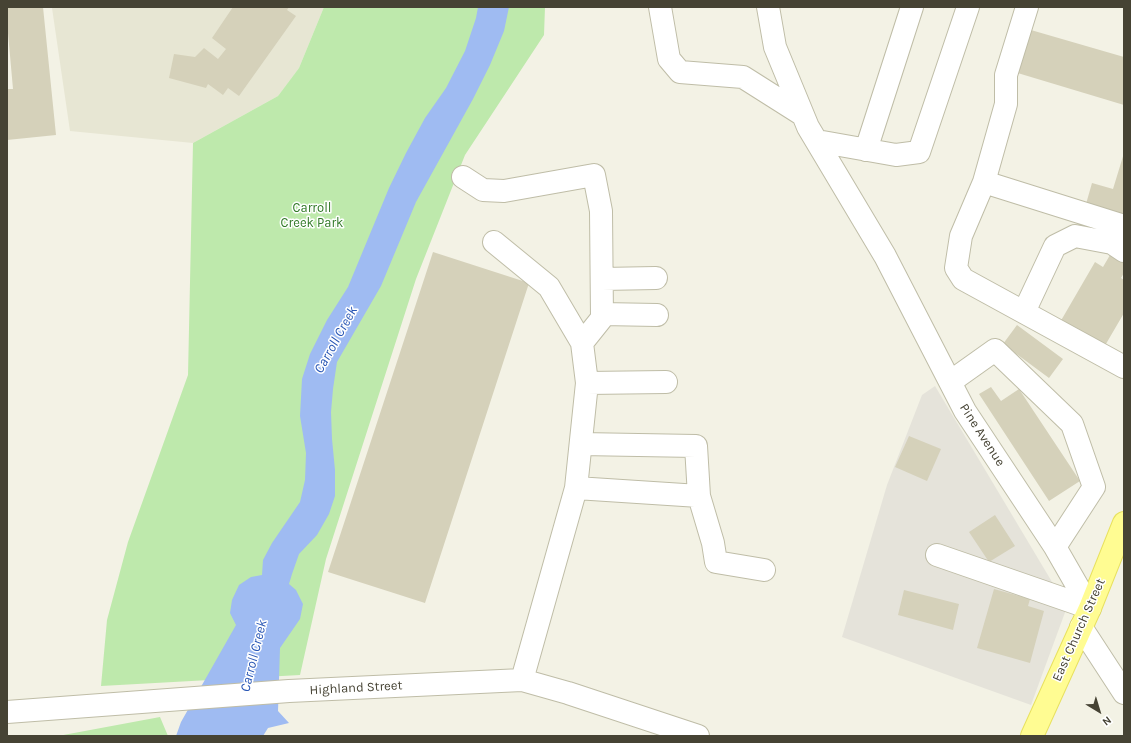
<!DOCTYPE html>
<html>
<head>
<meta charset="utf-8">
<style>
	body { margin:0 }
	#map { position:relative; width:1131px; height:743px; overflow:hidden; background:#f3f2e5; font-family:Karla,sans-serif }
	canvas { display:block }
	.frame { position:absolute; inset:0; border:8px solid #464334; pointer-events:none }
	.north { position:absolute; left:1079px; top:691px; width:40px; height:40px; -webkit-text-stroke:3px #fff; paint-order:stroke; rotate:142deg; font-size:11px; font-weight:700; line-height:16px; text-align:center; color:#464334 }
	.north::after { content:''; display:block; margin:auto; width:14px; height:18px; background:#464334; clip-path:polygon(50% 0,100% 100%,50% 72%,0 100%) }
</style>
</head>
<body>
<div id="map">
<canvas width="1131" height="743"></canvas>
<div class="frame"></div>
<div class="north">N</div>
</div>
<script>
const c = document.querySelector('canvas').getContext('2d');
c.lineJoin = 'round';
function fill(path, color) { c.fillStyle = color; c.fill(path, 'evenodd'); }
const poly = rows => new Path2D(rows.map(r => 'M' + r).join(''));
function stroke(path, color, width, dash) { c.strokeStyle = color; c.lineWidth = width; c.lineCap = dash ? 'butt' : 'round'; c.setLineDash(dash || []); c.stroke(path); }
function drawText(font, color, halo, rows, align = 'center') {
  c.font = font + ' Karla,sans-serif'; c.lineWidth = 3; c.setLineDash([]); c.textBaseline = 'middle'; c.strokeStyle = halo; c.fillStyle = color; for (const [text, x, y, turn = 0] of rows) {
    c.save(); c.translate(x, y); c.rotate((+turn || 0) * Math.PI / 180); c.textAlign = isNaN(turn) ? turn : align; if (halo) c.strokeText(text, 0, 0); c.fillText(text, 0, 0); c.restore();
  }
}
fill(poly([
	[58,7,324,7,299,68,278,96,193,143,70,131,52,8]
]), '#e7e6d3');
fill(poly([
	[935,386,1067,607,1031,705,842,637,887,485,922,395]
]), '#e5e3da');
fill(poly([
	[324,7,545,7,544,35,465,155,416,279,326,559,300,675,101,686,107,620,128,542,188,375,193,143,278,96,299,68],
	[160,717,168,736,58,736]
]), '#bee9ac');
fill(poly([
	[478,7,509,7,504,31,490,65,473,99,416,202,381,286,337,362,333,389,331,412,332,439,335,470,335,496,329,514,317,535,299,554,292,574,289,584,296,590,303,604,300,619,280,648,278,711,289,723,268,728,263,736,176,736,181,722,236,625,230,613,232,600,239,585,251,577,262,575,263,560,272,543,300,502,305,480,306,453,300,416,302,379,310,354,327,320,348,287,389,188,406,153,425,118,446,88,465,51,476,18]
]), '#9fbbf2');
fill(poly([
	[7,7,43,7,56,135,7,140,7,89,13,89,7,22],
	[233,7,289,7,287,10,296,16,239,96,228,88,223,95,208,84,206,88,169,78,174,54,195,57,204,48,218,59,226,49,212,38],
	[1024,28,1124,57,1124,105,1011,71],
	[1124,153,1124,222,1084,211,1092,183,1113,189],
	[433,252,529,283,425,603,328,572],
	[1110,255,1124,263,1124,273,1121,278,1124,280,1124,313,1103,349,1059,324,1095,262,1103,267],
	[1017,325,1063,359,1049,378,1003,344],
	[991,387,1001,401,1019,389,1080,481,1049,501,979,394],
	[909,436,941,449,927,481,895,467],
	[995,515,1015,546,989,562,969,532],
	[994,589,1030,599,1028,606,1044,611,1030,663,977,648],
	[904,590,959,604,953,630,898,615]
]), '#d5d1ba');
const minor = poly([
	[660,7,669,59,680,72,743,77,803,115],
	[768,7,775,47,808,127,885,256,965,411,1055,547,1090,608],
	[1027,7,1006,75,1006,104,984,182,961,236,956,268,963,279,1124,367],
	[817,141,896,155,919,152,968,7],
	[866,150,912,7],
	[463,177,483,190,504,191,594,175,601,211,602,318,582,343],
	[984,182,1124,226],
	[494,242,549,287,582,343,587,383,576,488,522,680],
	[602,279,656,278],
	[1024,312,1055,246,1075,236,1112,243,1124,251],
	[602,314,657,315],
	[950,382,995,350,1072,424,1094,487,1055,547],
	[587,383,666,382],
	[581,444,696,446,699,496],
	[576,488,699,496,713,543,716,562,764,570],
	[937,555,1090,608],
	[1081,627,1124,693],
	[7,712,289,691,522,680,568,693,698,736]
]);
const major = poly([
	[1032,736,1090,608,1124,523]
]);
stroke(minor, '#bfbda7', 24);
stroke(major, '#e8e15f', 24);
stroke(minor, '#fff', 22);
stroke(major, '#fffc92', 22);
drawText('13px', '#307926', '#fff', [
	["Carroll",312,208],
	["Creek Park",312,223]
]);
drawText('13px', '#464334', '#fff', [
	["Pine Avenue",982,435,57],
	["East Church Street",1079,630,-66],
	["Highland Street",356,688,-3]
]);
drawText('italic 14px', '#2a57b5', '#fff', [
	["Carroll Creek",336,340,-61],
	["Carroll Creek",254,656,-76]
]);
</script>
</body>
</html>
